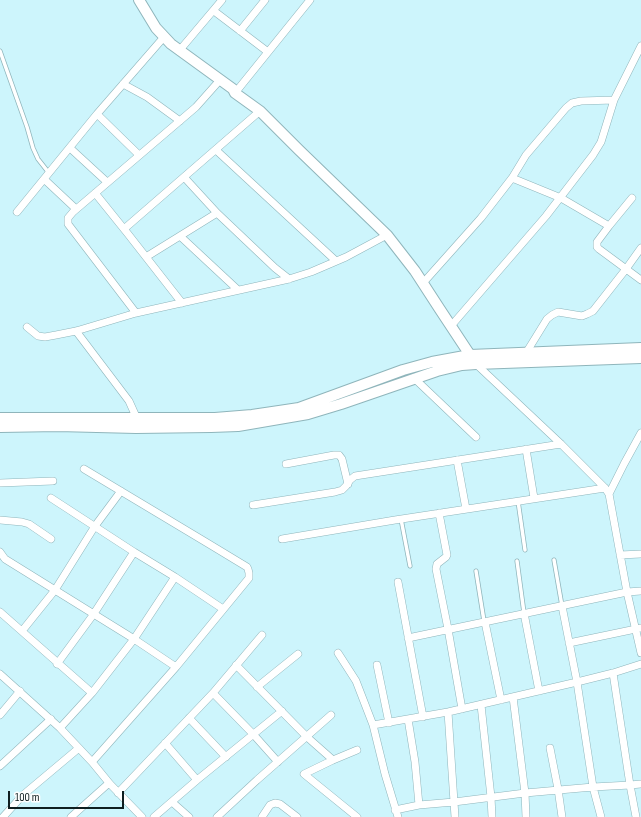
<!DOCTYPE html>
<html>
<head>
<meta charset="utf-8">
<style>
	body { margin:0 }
	#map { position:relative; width:641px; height:817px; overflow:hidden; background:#cdf5fc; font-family:"Sofia Sans Condensed",sans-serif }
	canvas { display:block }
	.scale { position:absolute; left:8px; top:791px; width:116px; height:18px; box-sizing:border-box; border:2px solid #0f1e20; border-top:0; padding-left:5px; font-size:12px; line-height:14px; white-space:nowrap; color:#0f1e20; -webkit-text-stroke:3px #fff; paint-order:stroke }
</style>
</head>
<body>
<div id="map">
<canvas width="641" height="817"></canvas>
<div class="scale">100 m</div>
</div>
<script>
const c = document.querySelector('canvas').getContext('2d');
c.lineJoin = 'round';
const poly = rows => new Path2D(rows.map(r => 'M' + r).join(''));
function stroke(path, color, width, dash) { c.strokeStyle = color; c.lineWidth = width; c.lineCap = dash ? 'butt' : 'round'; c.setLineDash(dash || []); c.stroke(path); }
const lane = poly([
	[0,51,27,127,33,148,38,159,49,173],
	[518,501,525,550],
	[401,519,410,566],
	[554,560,562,606],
	[517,561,524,613],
	[476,571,484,621]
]);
const street = poly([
	[214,11,268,52],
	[240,31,265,0],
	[179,51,222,0],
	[123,84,147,97,180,121],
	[235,93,310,0],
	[97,114,139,155],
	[70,148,107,182],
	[216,150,336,261],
	[184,177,217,213,275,268,289,279],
	[512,178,561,198,609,226],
	[44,179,76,209],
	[95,193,128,234,182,303],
	[632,198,609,226,597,242,597,247,599,249,641,280],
	[17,212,97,114,164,37],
	[124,229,260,111],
	[180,236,238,290],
	[146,257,217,213],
	[423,283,481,218,512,178,526,155,566,108,572,103,581,101,614,100],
	[136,313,68,224,68,218,73,212,196,107,220,80],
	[451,326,546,216,593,155,601,142,614,100,641,46],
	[27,327,38,336,45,337,56,335,76,331,136,313,289,279,311,272,346,257,387,235],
	[76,331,129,401,138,421],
	[526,353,547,319,552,315,558,312,582,316,587,314,593,311,626,269,641,248],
	[476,364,561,444,605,488,609,494,627,592,641,653],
	[414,378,476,437],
	[526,449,534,498],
	[457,460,466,509],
	[286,464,334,455,339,455,342,459,348,484],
	[84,469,209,544,247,567,248,569,249,573,249,578,176,667,92,762],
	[0,483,53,481],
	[609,494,624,464,641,433],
	[51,498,134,552,175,577,223,609],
	[253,505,335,492,342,490,346,486,350,480,355,476,561,444],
	[439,513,447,555,446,557,437,564,436,569,448,629,462,709],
	[0,520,22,522,29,524,51,539],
	[282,539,395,520,605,488],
	[0,552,5,559,134,639,176,667],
	[620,555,641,554],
	[398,582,423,717],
	[562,606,577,682,593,787,601,817],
	[0,612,92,693],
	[524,613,539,691],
	[485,622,501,700],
	[22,631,55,590,95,526,121,491],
	[408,638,627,592,641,591],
	[569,643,641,628],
	[338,653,356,681,373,725,385,774,398,817],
	[57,664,93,615,134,552],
	[236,665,307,737,333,760],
	[377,665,389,723],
	[613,673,630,785,636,817],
	[0,674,60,728,92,762,110,784,142,817],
	[257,687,298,654],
	[213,693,253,734,278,762],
	[513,697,525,793,526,817],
	[481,705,491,797,492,817],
	[448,712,455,817],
	[0,715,20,691],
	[189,718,226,757],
	[408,719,415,762,419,805],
	[373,725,448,712,577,682,613,673,641,664],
	[60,728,92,693,134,639,175,577],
	[165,743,197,780],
	[550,748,558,789,562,817],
	[0,766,51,719],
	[118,793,213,693,262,635],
	[172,802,189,817],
	[395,810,419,805,454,802,525,793,593,787,630,785,641,784],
	[3,817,23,795,79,748],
	[71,817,109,783],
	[154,817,197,780,282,711],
	[217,817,257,780,331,715],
	[262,817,270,805,275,803,280,804,297,817],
	[357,817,304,774,333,760,357,750]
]);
const secondary = poly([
	[139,0,156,28,171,44,233,89,235,93,260,111,299,150,387,235,415,271,439,308,472,358],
	[0,418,215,418,252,415,279,411,299,408,403,370,432,362,470,355,641,348],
	[0,427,58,426,136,428,211,427,238,426,308,414,341,404,437,371,462,365,476,364,641,358]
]);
stroke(lane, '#8fb5bb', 5);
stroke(street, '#8fb5bb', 8);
stroke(secondary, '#8fb5bb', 12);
stroke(lane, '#fff', 3.5);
stroke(street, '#fff', 7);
stroke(secondary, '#fff', 10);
</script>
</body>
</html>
